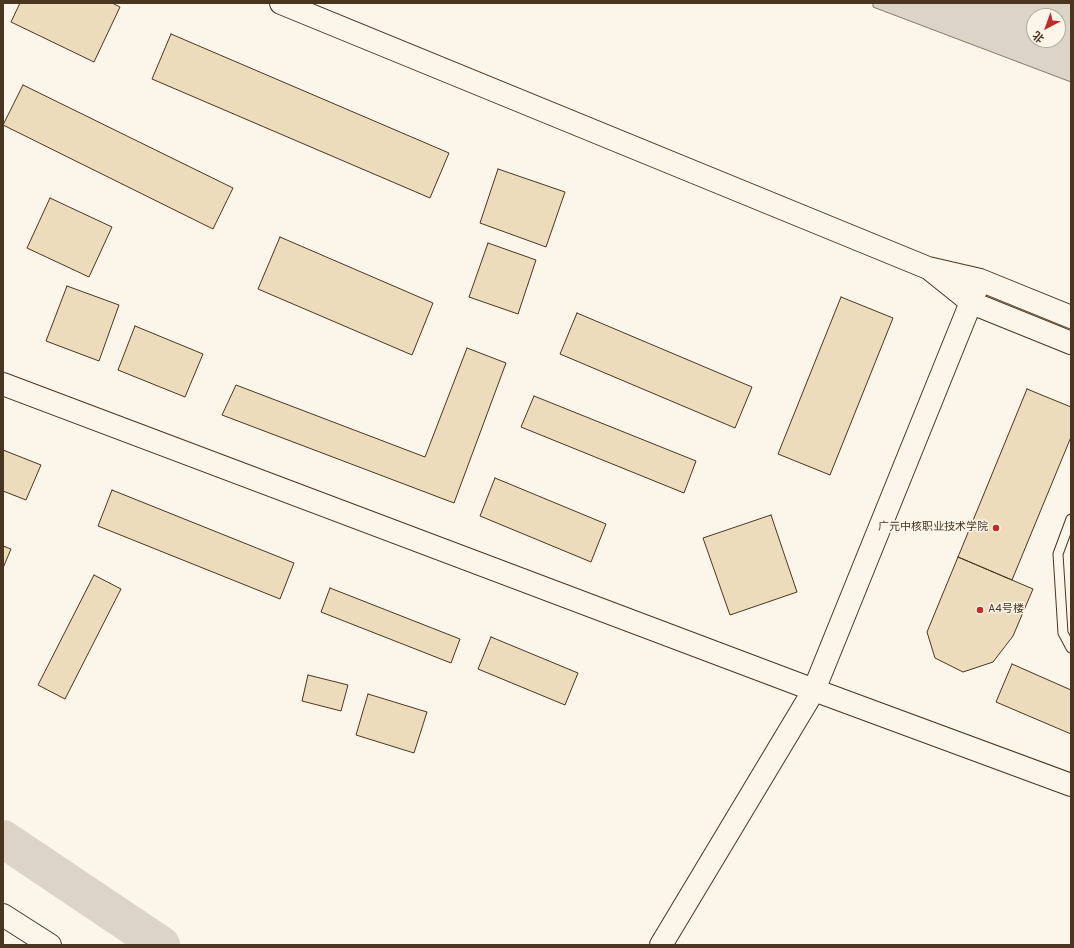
<!DOCTYPE html>
<html>
<head>
<meta charset="utf-8">
<style>
	body { margin:0 }
	#map { position:relative; width:1074px; height:948px; overflow:hidden; background:#fbf6e9; font-family:Overpass,"Noto Sans SC",sans-serif }
	canvas { display:block }
	.frame { position:absolute; inset:0; border:4px solid #4a3520; pointer-events:none }
	.north { position:absolute; left:1026px; top:8px; width:40px; height:40px; box-sizing:border-box; background:#fbf6e9; border:1px solid #b4a999; border-radius:50%; rotate:221deg; font-size:11px; font-weight:700; line-height:16px; text-align:center; color:#4a3520 }
	.north::after { content:''; display:block; margin:auto; width:14px; height:18px; background:#c62828; clip-path:polygon(50% 0,100% 100%,50% 72%,0 100%) }
</style>
</head>
<body>
<div id="map">
<canvas width="1074" height="948"></canvas>
<div class="frame"></div>
<div class="north">北</div>
</div>
<script>
const c = document.querySelector('canvas').getContext('2d');
c.lineJoin = 'round';
function fill(path, color) { c.fillStyle = color; c.fill(path, 'evenodd'); }
const poly = rows => new Path2D(rows.map(r => 'M' + r).join(''));
function stroke(path, color, width, dash) { c.strokeStyle = color; c.lineWidth = width; c.lineCap = dash ? 'butt' : 'round'; c.setLineDash(dash || []); c.stroke(path); }
function drawText(font, color, halo, rows, align = 'center') {
  c.font = font + ' Overpass,"Noto Sans SC",sans-serif'; c.lineWidth = 3; c.setLineDash([]); c.textBaseline = 'middle'; c.strokeStyle = halo; c.fillStyle = color; for (const [text, x, y, turn = 0] of rows) {
    c.save(); c.translate(x, y); c.rotate((+turn || 0) * Math.PI / 180); c.textAlign = isNaN(turn) ? turn : align; if (halo) c.strokeText(text, 0, 0); c.fillText(text, 0, 0); c.restore();
  }
}
const water = poly([
	[873,3,1071,3,1071,82,873,7,873,3],
	[1034,16,1058,16,1058,40,1034,40,1034,16]
]);
fill(water, '#dcd4c6');
stroke(water, '#887966', 1);
stroke(poly([
	[3,839,161,945]
]), '#dcd4c6', 38);
const building = poly([
	[20,3,112,3,120,7,94,62,11,22,20,3],
	[171,34,449,153,430,198,152,79,171,34],
	[23,85,233,188,213,229,3,125,23,85],
	[498,169,565,192,546,247,480,223,498,169],
	[50,198,112,227,89,277,27,248,50,198],
	[280,237,433,303,412,355,258,289,280,237],
	[488,243,536,260,518,314,469,297,488,243],
	[67,286,119,305,99,361,46,341,67,286],
	[841,297,893,318,830,475,778,454,841,297],
	[577,313,752,387,735,428,560,354,577,313],
	[135,326,203,354,185,397,118,370,135,326],
	[467,348,506,363,454,503,222,415,236,385,425,457,467,348],
	[1027,389,1071,407,1071,437,1012,580,958,557,1027,389],
	[534,396,696,461,684,493,521,427,534,396],
	[3,450,41,465,26,500,3,491,3,450],
	[495,478,606,524,591,562,480,516,495,478],
	[112,490,294,563,280,599,98,526,112,490],
	[771,515,797,592,730,615,703,538,771,515],
	[3,546,11,549,3,568,3,546],
	[958,557,1033,589,1013,636,993,662,963,672,935,658,927,632,958,557],
	[94,575,121,589,65,699,38,685,94,575],
	[330,588,460,639,451,663,321,612,330,588],
	[491,637,578,673,565,705,478,669,491,637],
	[1012,664,1071,690,1071,734,996,702,1012,664],
	[308,675,348,685,341,711,302,701,308,675],
	[368,694,427,712,414,753,356,735,368,694]
]);
fill(building, '#ecdcbc');
stroke(building, '#4a3520', 1);
const service = poly([
	[1071,519,1058,554,1063,633,1071,648]
]);
const tertiary = poly([
	[281,3,928,268,980,280,1071,317],
	[932,271,972,303,1071,343],
	[3,384,814,690,1071,785],
	[3,915,50,945],
	[661,945,814,690,980,280]
]);
stroke(service, '#4a3520', 11);
stroke(tertiary, '#4a3520', 24);
stroke(service, '#fbf6e9', 9);
stroke(tertiary, '#fbf6e9', 22);
for (const [x, y, r, color] of [
	[996,528,4,"#c62828"],
	[980,610,4,"#c62828"]
]) { const dot = new Path2D(); dot.arc(x, y, r, 0, 2 * Math.PI); c.fillStyle = color; c.fill(dot); stroke(dot, '#fbf6e9', 1.5); }
drawText('11px', '#4a3520', '#fbf6e9', [
	["广元中核职业技术学院",988,528],
	["A4号楼",988,610,"left"]
], 'right');
</script>
</body>
</html>
